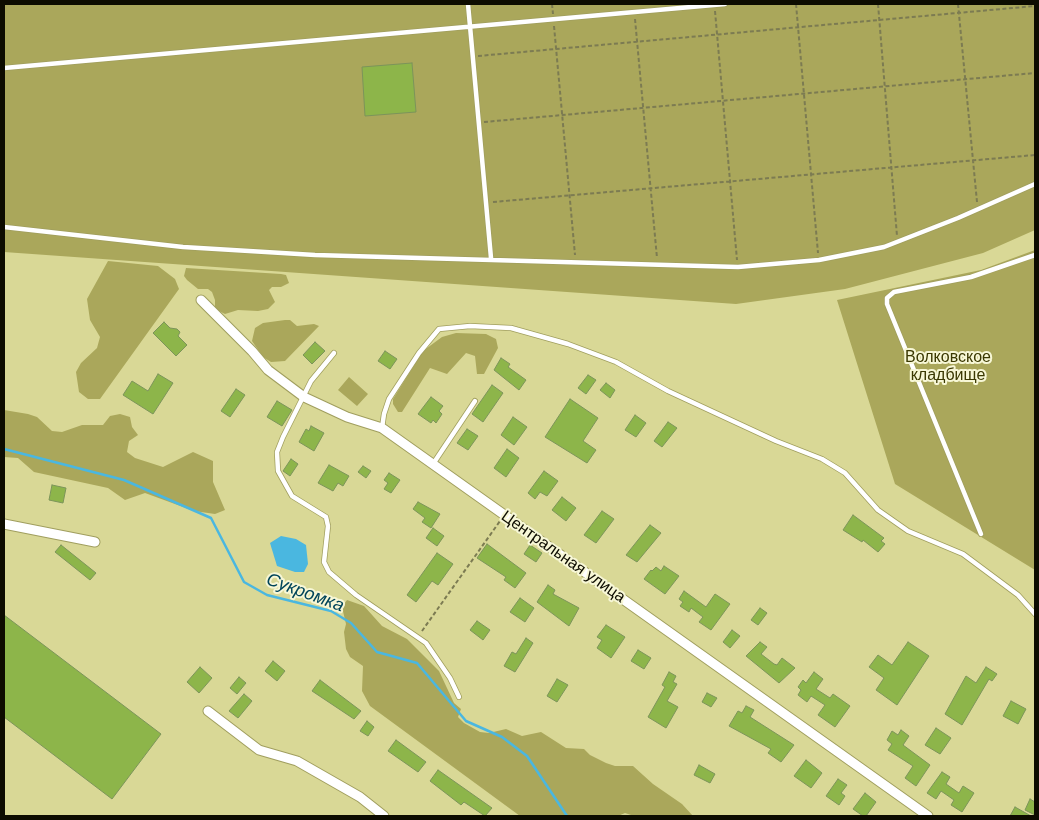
<!DOCTYPE html>
<html>
<head>
<meta charset="utf-8">
<style>
	body { margin:0 }
	#map { position:relative; width:1039px; height:820px; overflow:hidden; background:#d9d896; font-family:Helvetica,sans-serif }
	canvas { display:block }
	.frame { position:absolute; inset:0; border:5px solid #0d0c00; pointer-events:none }
</style>
</head>
<body>
<div id="map">
<canvas width="1039" height="820"></canvas>
<div class="frame"></div>
</div>
<script>
const c = document.querySelector('canvas').getContext('2d');
c.lineJoin = 'round';
function fill(path, color) { c.fillStyle = color; c.fill(path, 'evenodd'); }
const poly = rows => new Path2D(rows.map(r => 'M' + r).join(''));
function stroke(path, color, width, dash) { c.strokeStyle = color; c.lineWidth = width; c.lineCap = dash ? 'butt' : 'round'; c.setLineDash(dash || []); c.stroke(path); }
function drawText(font, color, halo, rows, align = 'center') {
  c.font = font + ' Helvetica,sans-serif'; c.lineWidth = 4; c.setLineDash([]); c.textBaseline = 'middle'; c.strokeStyle = halo; c.fillStyle = color; for (const [text, x, y, turn = 0] of rows) {
    c.save(); c.translate(x, y); c.rotate((+turn || 0) * Math.PI / 180); c.textAlign = isNaN(turn) ? turn : align; if (halo) c.strokeText(text, 0, 0); c.fillText(text, 0, 0); c.restore();
  }
}
fill(poly([
	[4,4,1035,4,1035,230,983,253,845,289,736,304,4,252],
	[1035,250,1035,570,895,484,837,300,981,270],
	[108,261,158,266,175,279,179,289,100,399,88,399,79,392,76,372,81,363,97,348,100,337,90,320,87,299],
	[186,268,281,274,286,275,289,283,281,287,272,287,269,290,275,302,268,309,258,311,238,310,225,314,215,309,215,300,212,292,208,289,198,289,187,280,184,276],
	[285,320,290,320,297,326,314,324,319,326,285,361,271,362,263,357,252,341,255,328,263,323],
	[456,333,486,334,496,339,498,348,484,374,477,374,475,356,466,353,447,374,430,368,402,412,398,412,393,404,393,399,423,351,442,337],
	[349,377,368,394,357,406,338,390],
	[4,410,28,414,37,417,52,431,62,432,82,425,103,425,110,416,120,414,130,417,132,427,138,435,129,441,127,452,135,458,163,467,193,452,213,461,213,482,225,510,215,514,194,511,145,493,125,500,108,488,34,472,18,458,4,457],
	[347,600,364,606,382,626,407,639,439,671,454,703,461,709,458,717,464,723,480,732,489,733,506,729,522,736,541,732,566,748,584,749,590,755,606,763,615,766,633,766,653,784,682,804,693,816,634,816,625,813,618,816,520,816,370,706,362,691,363,666,350,657,346,649,344,632,346,624,342,607]
]), '#aaa75b');
fill(poly([
	[281,536,296,539,306,545,308,564,304,572,295,572,277,566,270,543]
]), '#4ab7e0');
stroke(poly([
	[4,449,124,480,211,518,244,582,267,595,331,611,351,623,377,652,417,663,466,721,502,737,527,756,567,816]
]), '#4ab7e0', 2.5);
const building = poly([
	[412,63,416,112,365,116,362,67,412,63],
	[164,322,170,328,177,329,180,332,178,336,187,345,176,356,153,333,164,322],
	[315,342,325,351,312,364,303,355,315,342],
	[385,351,397,359,390,369,378,361,385,351],
	[501,358,510,364,508,367,526,380,519,390,494,370,501,358],
	[158,374,173,383,153,414,123,395,132,381,148,391,158,374],
	[588,375,596,380,586,394,578,388,588,375],
	[606,383,615,390,610,398,600,390,606,383],
	[492,385,503,393,483,422,472,414,492,385],
	[236,389,245,395,230,417,221,411,236,389],
	[431,397,443,406,439,411,442,414,436,423,433,420,431,423,418,414,431,397],
	[570,399,598,418,583,441,596,450,587,463,545,437,570,399],
	[277,401,292,410,282,426,267,417,277,401],
	[635,415,646,423,636,437,625,430,635,415],
	[513,417,527,427,514,445,501,435,513,417],
	[668,422,677,428,662,447,654,441,668,422],
	[311,426,324,433,314,451,299,442,306,429,309,431,311,426],
	[467,429,478,436,468,450,457,443,467,429],
	[507,449,519,458,506,477,494,468,507,449],
	[291,459,298,464,290,476,283,471,291,459],
	[329,465,349,476,343,486,338,483,333,491,318,483,329,465],
	[363,466,371,471,366,478,358,472,363,466],
	[544,471,558,481,547,496,540,492,535,499,528,493,544,471],
	[389,473,400,480,391,493,384,489,388,483,384,480,389,473],
	[52,485,66,488,63,503,49,500,52,485],
	[562,497,576,508,566,521,552,510,562,497],
	[418,502,440,514,431,528,422,522,425,518,413,509,418,502],
	[602,511,614,519,596,543,584,535,602,511],
	[853,515,884,538,881,541,885,544,878,552,863,540,862,542,843,530,853,515],
	[650,525,661,533,637,562,626,555,650,525],
	[433,528,444,536,437,546,426,538,433,528],
	[487,544,526,573,515,588,504,580,506,577,477,558,487,544],
	[61,545,96,573,90,580,55,552,61,545],
	[530,545,542,553,536,562,524,554,530,545],
	[437,553,453,564,438,585,432,581,416,602,407,595,437,553],
	[664,566,679,576,665,594,644,579,651,570,652,571,656,567,661,571,664,566],
	[548,585,555,590,553,594,579,608,569,626,537,602,548,585],
	[684,591,706,607,715,594,730,604,711,630,699,622,703,617,691,608,689,612,680,606,683,602,679,599,684,591],
	[520,598,534,608,525,622,510,612,520,598],
	[760,608,767,613,758,625,751,620,760,608],
	[4,615,161,734,112,799,4,717,4,615],
	[477,621,490,630,483,640,470,630,477,621],
	[606,625,625,637,611,658,597,648,602,640,597,637,606,625],
	[732,630,740,636,730,648,723,642,732,630],
	[526,638,533,643,515,672,504,666,512,652,516,654,526,638],
	[760,642,767,647,761,654,774,664,777,665,782,658,795,668,779,683,746,656,760,642],
	[908,642,929,656,897,705,876,690,884,678,869,667,878,655,892,665,908,642],
	[638,650,651,658,644,669,631,661,638,650],
	[273,661,285,671,277,681,265,671,273,661],
	[200,667,212,678,199,693,187,682,200,667],
	[986,667,997,674,992,681,989,679,962,725,945,714,966,676,976,683,986,667],
	[669,672,676,676,673,682,677,684,667,701,678,707,666,728,648,717,665,687,662,685,669,672],
	[814,672,823,679,816,689,830,698,833,694,850,706,835,727,818,715,825,705,811,696,807,702,798,695,801,690,798,687,803,680,806,683,814,672],
	[239,677,246,683,237,694,230,688,239,677],
	[557,679,568,685,557,702,547,696,557,679],
	[320,680,361,711,354,719,312,691,320,680],
	[707,693,717,698,711,707,702,702,707,693],
	[244,694,252,701,238,718,229,711,244,694],
	[1011,701,1026,709,1018,724,1003,716,1011,701],
	[746,706,754,710,750,717,794,745,781,762,768,753,771,749,729,726,738,711,742,713,746,706],
	[367,721,374,727,368,736,360,731,367,721],
	[936,728,951,738,940,754,925,745,936,728],
	[901,730,909,736,903,745,930,765,916,786,905,778,913,766,888,750,892,744,887,740,892,731,898,735,901,730],
	[396,740,426,762,418,772,388,751,396,740],
	[806,760,822,773,811,788,794,776,806,760],
	[699,765,715,774,710,783,694,775,699,765],
	[438,770,492,808,485,816,464,802,461,805,430,781,438,770],
	[942,772,950,777,946,784,959,793,963,786,974,793,962,812,951,805,954,800,941,791,936,799,927,793,942,772],
	[838,779,847,785,841,793,845,796,839,805,826,796,838,779],
	[865,793,876,802,866,816,863,816,853,809,865,793],
	[1030,799,1035,802,1035,815,1025,810,1030,799],
	[1015,807,1031,816,1010,816,1015,807]
]);
fill(building, '#8db54a');
stroke(building, '#7c945a', 1);
const lane = poly([
	[468,4,491,258],
	[4,68,725,4],
	[4,227,183,247,315,255,738,267,819,260,884,247,958,218,1035,184],
	[334,353,311,381,283,437,277,452,278,471,292,496,326,517,328,526,324,562,329,572,356,595,426,643,450,678,459,697],
	[382,428,384,414,389,399,419,353,439,329,470,326,511,328,568,344,616,362,668,391,776,441,822,459,845,473,878,510,908,531,963,554,1018,595,1035,614],
	[433,464,475,401],
	[981,534,887,304,887,298,894,292,971,277,1035,255]
]);
const street = poly([
	[201,300,252,351,268,370,304,397,347,417,382,428,928,816],
	[4,524,95,542],
	[208,711,259,750,297,761,360,797,384,816]
]);
stroke(lane, '#a09e5e', 6);
stroke(street, '#a09e5e', 11);
stroke(poly([
	[552,4,553,14],
	[796,4,818,253],
	[878,4,897,236],
	[958,4,977,202],
	[715,11,737,260],
	[635,19,657,258],
	[554,26,575,255],
	[478,56,1035,6],
	[484,122,1035,73],
	[493,202,1035,155],
	[422,631,500,521]
]), '#7c7b52', 2, [4, 2.5]);
stroke(lane, '#fff', 4.5);
stroke(street, '#fff', 9);
drawText('16px', '#3a3802', '#f7f7d6', [
	["Волковское",948,358],
	["кладбище",948,376]
]);
drawText('16px', '#0d0c00', '#f7f7d6', [
	["Центральная улица",563,557,35]
]);
drawText('italic 18px', '#004459', '#f7f7d6', [
	["Сукромка",305,593,20]
]);
</script>
</body>
</html>
